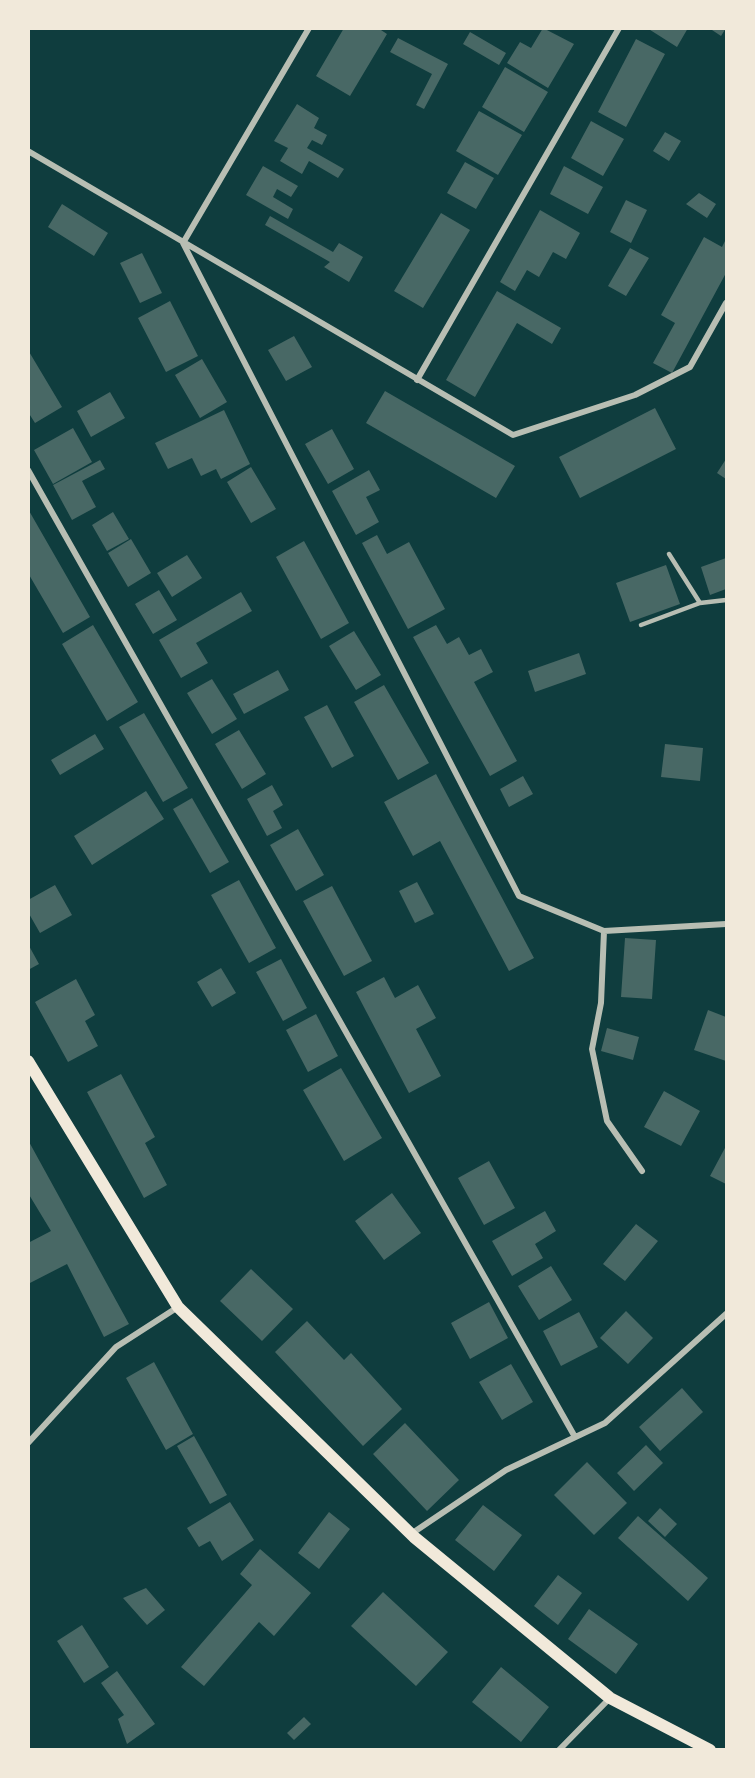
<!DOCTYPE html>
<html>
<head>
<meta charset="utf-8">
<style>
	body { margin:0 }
	#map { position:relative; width:755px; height:1778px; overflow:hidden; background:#0f3d3e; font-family:"Titillium Web",sans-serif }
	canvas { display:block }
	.frame { position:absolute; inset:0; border:30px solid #f1e9da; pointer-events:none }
</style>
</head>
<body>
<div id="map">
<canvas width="755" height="1778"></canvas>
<div class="frame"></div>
</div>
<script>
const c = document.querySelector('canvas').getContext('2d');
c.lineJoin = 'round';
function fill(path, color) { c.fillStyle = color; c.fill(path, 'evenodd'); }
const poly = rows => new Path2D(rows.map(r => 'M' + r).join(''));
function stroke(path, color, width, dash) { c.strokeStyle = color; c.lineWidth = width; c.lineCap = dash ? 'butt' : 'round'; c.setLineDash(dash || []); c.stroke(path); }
fill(poly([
	[344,28,378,28,387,34,350,96,316,76],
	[543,28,574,44,548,88,507,63,520,42,531,48],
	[647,28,688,28,677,47],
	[709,28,726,28,721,36],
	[470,32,506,53,499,65,463,44],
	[398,38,448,64,424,109,416,105,432,74,390,52],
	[636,39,665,54,626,127,598,112],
	[505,67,548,92,524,132,482,107],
	[297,104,319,118,314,128,327,135,322,145,312,140,307,148,344,169,338,178,309,161,302,174,280,161,288,148,274,141],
	[479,111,522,135,498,175,456,151],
	[591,121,624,139,603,176,571,158],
	[665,132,681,141,669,161,653,151],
	[465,162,494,178,476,209,447,193],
	[263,166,298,186,291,197,277,189,273,197,293,209,288,219,246,195],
	[564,166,603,187,588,214,550,194],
	[699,193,716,204,707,218,686,204],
	[626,200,647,210,631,243,610,232],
	[62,204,108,233,94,256,48,227],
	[540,210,580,233,566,259,553,252,539,277,527,270,515,291,500,282],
	[441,213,470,230,423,308,394,291],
	[270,216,333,252,339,243,363,257,349,282,324,267,330,262,265,225],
	[704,237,722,247,726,239,726,273,672,373,653,363,675,323,661,315],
	[630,248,649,258,626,296,608,286],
	[142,253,162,293,140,303,120,263],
	[497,291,561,328,552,344,517,323,475,397,446,380],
	[170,301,198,356,166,372,138,318],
	[294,336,312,367,286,381,268,350],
	[28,350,62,407,35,423,28,412],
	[202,359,227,402,200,418,175,375],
	[385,391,515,466,496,498,366,423],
	[110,392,125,418,91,437,77,411],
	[655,408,676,449,580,498,559,457],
	[224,410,250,464,221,479,216,469,201,476,192,458,168,469,155,443],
	[73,428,92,462,53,484,34,450],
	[332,429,354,469,328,484,305,444],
	[726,459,726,479,717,473],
	[100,460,105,469,82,481,96,507,72,520,53,485],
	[251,467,276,509,251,523,227,482],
	[369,470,380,490,366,497,379,522,356,535,332,491],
	[28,509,90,617,63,633,28,573],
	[113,512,129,539,107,551,92,525],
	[377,535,387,554,409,542,445,609,408,629,362,543],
	[131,539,151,573,128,587,108,553],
	[304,541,349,623,321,639,276,557],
	[187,555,202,578,172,597,157,573],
	[726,558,726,589,710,595,701,567],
	[666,565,680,604,630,622,616,583],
	[159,590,177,620,153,634,135,604],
	[241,592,252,611,196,643,208,663,181,678,159,640],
	[93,625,138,702,107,721,62,644],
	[436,625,447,644,459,637,469,655,481,649,493,672,474,682,517,761,490,776,413,637],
	[354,631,381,675,356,690,329,646],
	[579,653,586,674,535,692,528,671],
	[278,670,289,690,244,714,233,694],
	[212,679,237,719,212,734,187,693],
	[384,685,429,763,398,780,354,702],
	[327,705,354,756,332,768,304,717],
	[144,713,188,788,163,802,119,727],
	[239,730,266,774,242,789,215,744],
	[95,734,104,749,60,775,51,760],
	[665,744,703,748,700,781,661,777],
	[436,774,534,958,509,971,440,841,413,856,384,802],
	[523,776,533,794,509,807,500,789],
	[272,785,283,805,273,811,282,828,267,836,247,799],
	[146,791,164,819,92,865,74,836],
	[192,798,229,862,210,873,173,809],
	[298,829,324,875,296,891,270,845],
	[239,880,276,948,249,963,211,895],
	[417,882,434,914,415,923,399,891],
	[55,885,72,915,40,933,28,912,28,900],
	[332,886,372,961,344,976,303,901],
	[625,938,656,940,652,999,621,997],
	[28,944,39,964,28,970],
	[281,959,307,1008,283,1021,256,972],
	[221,968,236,993,212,1007,197,982],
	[384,977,395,998,418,985,436,1018,416,1029,441,1076,409,1093,356,992],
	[76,979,95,1015,85,1021,98,1046,68,1062,35,1002],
	[708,1010,726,1017,726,1061,694,1050],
	[316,1014,338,1056,308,1072,286,1030],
	[607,1028,639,1037,633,1060,601,1051],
	[341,1068,382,1138,344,1161,303,1090],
	[121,1074,155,1137,145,1143,167,1185,144,1198,87,1092],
	[664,1091,700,1111,681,1146,644,1127],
	[28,1140,129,1324,104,1337,67,1264,28,1284,28,1243,51,1231,28,1193],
	[726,1146,726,1184,710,1176],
	[489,1161,515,1208,484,1225,458,1178],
	[392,1193,421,1233,384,1260,355,1221],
	[545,1211,556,1231,535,1244,543,1258,512,1276,492,1241],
	[636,1224,658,1241,625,1281,603,1264],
	[551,1266,572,1300,539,1320,518,1286],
	[251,1269,293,1309,262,1341,220,1301],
	[489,1302,508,1338,470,1359,451,1323],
	[626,1311,653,1338,628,1364,600,1338],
	[579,1312,598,1347,561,1366,543,1331],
	[307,1321,344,1360,351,1353,402,1409,363,1446,275,1352],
	[154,1362,193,1434,166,1450,126,1378],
	[511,1364,533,1402,502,1420,479,1382],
	[682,1388,703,1412,660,1451,639,1427],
	[405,1423,459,1480,427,1511,373,1454],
	[194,1436,227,1495,210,1504,177,1446],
	[646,1445,663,1463,634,1491,617,1473],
	[587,1462,627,1503,594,1535,554,1495],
	[230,1502,254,1540,222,1561,210,1541,199,1547,187,1528],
	[483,1505,522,1535,494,1571,455,1540],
	[660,1508,677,1524,665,1537,648,1521],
	[329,1512,350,1529,319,1569,298,1553],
	[638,1516,708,1578,688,1601,618,1538],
	[260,1549,311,1593,274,1636,259,1622,204,1686,181,1667,252,1585,240,1574],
	[558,1575,582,1593,558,1625,534,1606],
	[146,1588,165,1610,147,1625,123,1598],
	[383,1592,448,1652,416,1686,351,1626],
	[589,1609,638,1644,616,1674,568,1639],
	[82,1625,109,1667,84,1683,57,1641],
	[501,1667,549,1707,521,1742,472,1702],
	[117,1671,155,1724,127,1744,118,1719,124,1715,101,1683],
	[304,1717,311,1724,294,1740,287,1733]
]), '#486865');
stroke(poly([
	[669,554,700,603],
	[641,625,700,603,726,600]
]), '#b8beb3', 4.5);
stroke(poly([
	[309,28,183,243,519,896,604,931,726,924],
	[28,151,513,435,635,395,690,367,726,303],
	[417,380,619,28],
	[28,470,575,1437],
	[604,931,601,1003,592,1049,607,1121,642,1171],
	[28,1443,116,1347,178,1307],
	[411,1534,506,1470,605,1423,726,1314],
	[559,1750,610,1698]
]), '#b8beb3', 6);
stroke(poly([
	[28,1061,178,1307,414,1537,610,1698,710,1750]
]), '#f1e9da', 12);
</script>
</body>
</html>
